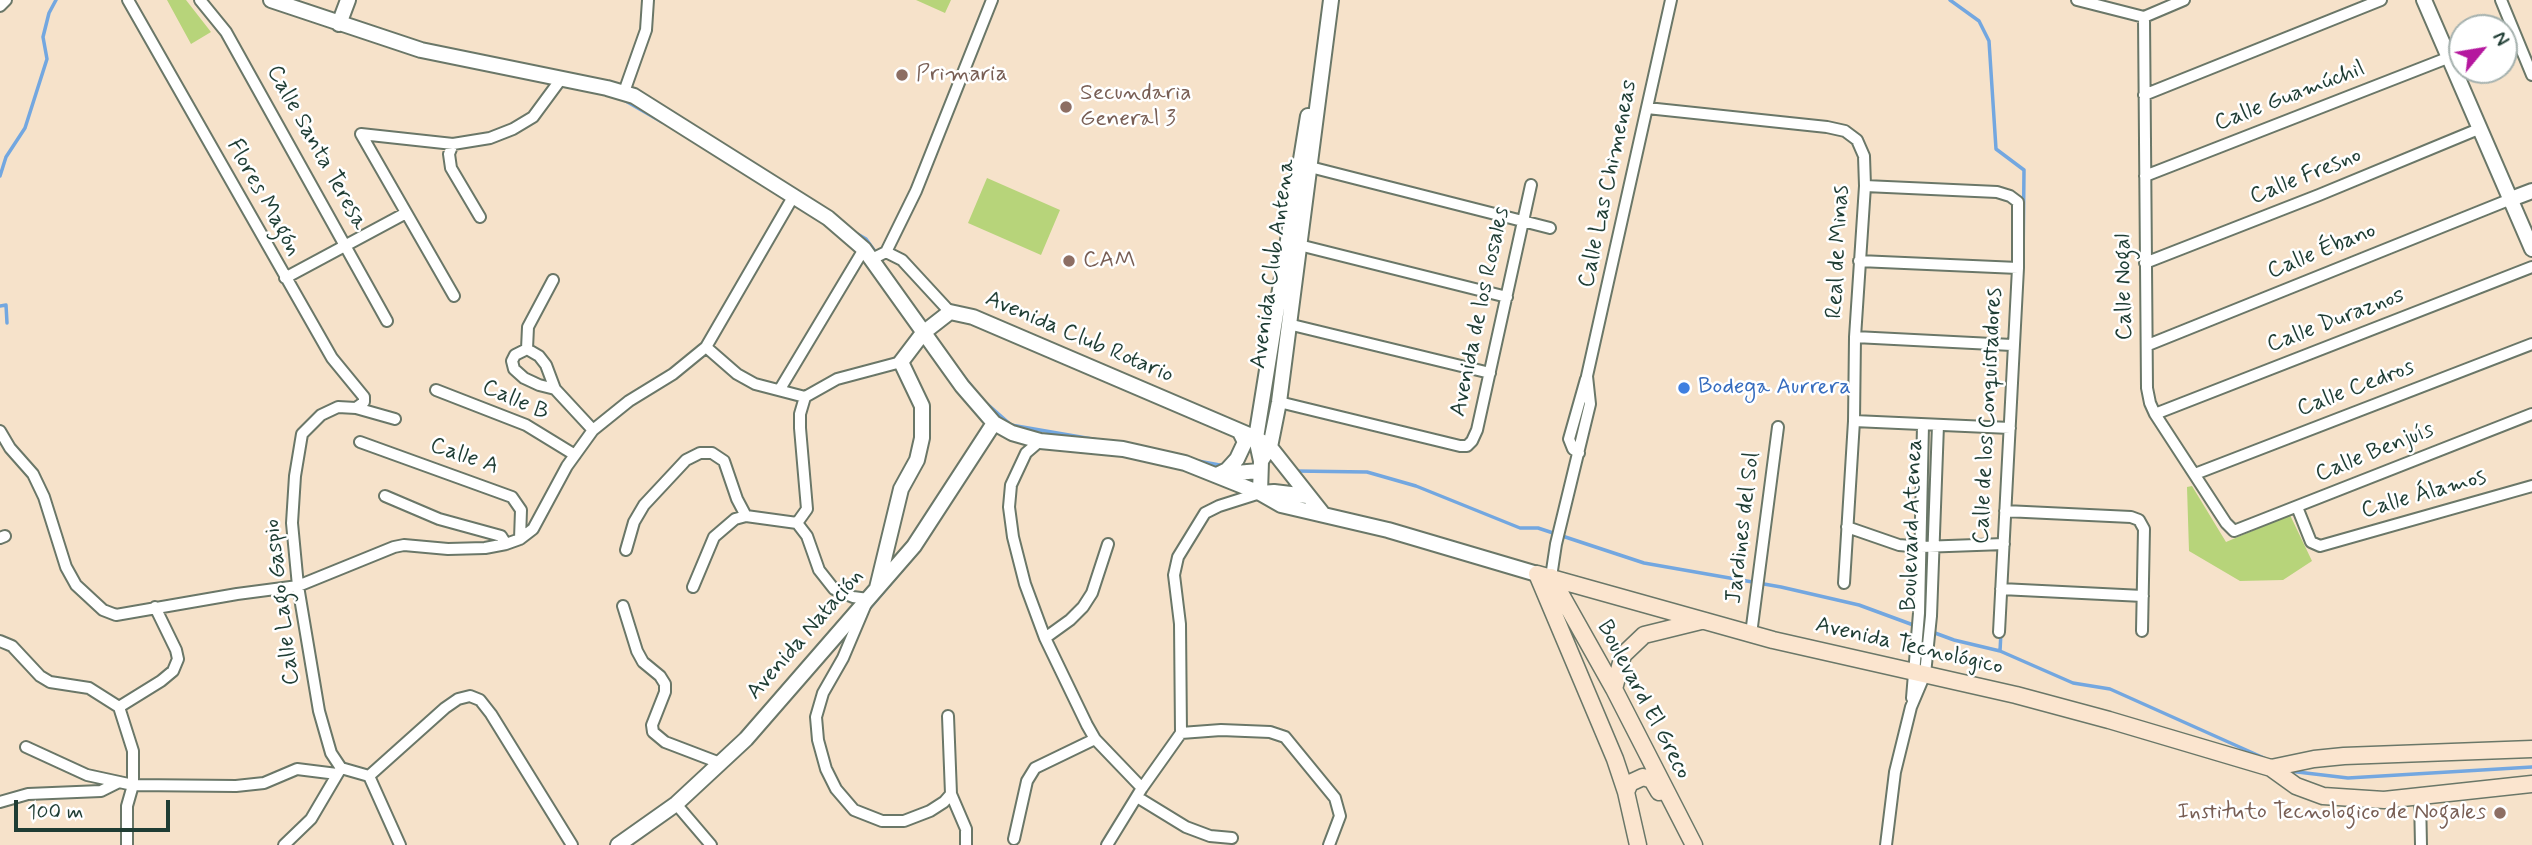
<!DOCTYPE html>
<html>
<head>
<meta charset="utf-8">
<style>
	body { margin:0 }
	#map { position:relative; width:2532px; height:845px; overflow:hidden; background:#f6e2ca; font-family:Mynerve,sans-serif }
	canvas { display:block }
	.north { position:absolute; left:2448px; top:14px; width:70px; height:70px; box-sizing:border-box; background:#fff; border:2px solid #a5b1ae; border-radius:50%; rotate:60deg; font-size:19px; font-weight:700; line-height:28px; text-align:center; color:#1f3d34 }
	.north::after { content:''; display:block; margin:auto; width:24px; height:32px; background:#b5179e; clip-path:polygon(50% 0,100% 100%,50% 72%,0 100%) }
	.scale { position:absolute; left:14px; top:800px; width:156px; height:32px; box-sizing:border-box; border:4px solid #1f3d34; border-top:0; padding-left:9px; font-size:21px; line-height:24px; white-space:nowrap; color:#1f3d34; -webkit-text-stroke:5px #fff; paint-order:stroke }
</style>
</head>
<body>
<div id="map">
<canvas width="2532" height="845"></canvas>
<div class="north">N</div>
<div class="scale">100 m</div>
</div>
<script>
const c = document.querySelector('canvas').getContext('2d');
c.lineJoin = 'round';
function fill(path, color) { c.fillStyle = color; c.fill(path, 'evenodd'); }
const poly = rows => new Path2D(rows.map(r => 'M' + r).join(''));
function stroke(path, color, width, dash) { c.strokeStyle = color; c.lineWidth = width; c.lineCap = dash ? 'butt' : 'round'; c.setLineDash(dash || []); c.stroke(path); }
function drawText(font, color, halo, rows, align = 'center') {
  c.font = font + ' Mynerve,sans-serif'; c.lineWidth = 5; c.setLineDash([]); c.textBaseline = 'middle'; c.strokeStyle = halo; c.fillStyle = color; for (const [text, x, y, turn = 0] of rows) {
    c.save(); c.translate(x, y); c.rotate((+turn || 0) * Math.PI / 180); c.textAlign = isNaN(turn) ? turn : align; if (halo) c.strokeText(text, 0, 0); c.fillText(text, 0, 0); c.restore();
  }
}
fill(poly([
	[167,0,186,0,211,32,191,44],
	[916,0,951,0,945,13],
	[987,178,1060,210,1041,255,968,223],
	[2192,486,2226,542,2290,515,2312,561,2283,580,2240,581,2189,551,2187,487]
]), '#b7d47a');
stroke(poly([
	[1950,0,1979,21,1989,41,1996,149,2024,170,2023,265],
	[624,100,662,122],
	[0,176,6,157,25,128,47,59,43,37,49,13,56,0],
	[854,232,866,239,874,250],
	[0,306,6,305,7,323],
	[957,368,976,392],
	[986,403,1011,425,1098,440],
	[1198,461,1225,466],
	[1295,471,1367,472,1416,486,1520,528,1538,528,1644,563,1781,587,1859,605,1954,640,2000,651,2073,683,2110,689,2264,758],
	[868,610,915,555],
	[2000,651,2001,632],
	[826,657,849,632],
	[2289,771,2348,778,2532,767]
]), '#73a7e0', 3.5);
const minor = poly([
	[128,0,332,358,364,397,364,402,356,408],
	[200,0,226,32,387,321],
	[2077,0,2144,17],
	[2501,0,2532,75],
	[0,6,6,0],
	[2144,17,2147,388,2150,403,2155,414,2226,523,2234,531,2532,414],
	[2144,17,2184,0],
	[624,92,646,30,648,0],
	[2144,95,2381,0],
	[1647,108,1827,127,1845,131,1857,140,1864,156,1865,186,1855,337,1854,421,1844,583],
	[361,134,453,144,490,138,513,129,533,117,561,79],
	[361,134,454,296],
	[453,144,449,154,451,168,480,217],
	[1310,167,1550,228],
	[2145,176,2450,57],
	[1865,186,1997,192,2010,196,2018,202,2018,268,1999,632],
	[1299,245,1507,297],
	[886,252,902,260,950,312],
	[872,259,886,252,916,191,992,0],
	[1859,261,2018,268],
	[2145,263,2319,195,2481,128],
	[285,278,406,213],
	[1288,324,1490,373],
	[1855,337,2012,345],
	[2148,345,2511,199],
	[706,347,737,374,755,384,805,397,837,379,901,362],
	[527,349,528,327,553,280],
	[555,389,539,385,524,378,514,369,512,361,515,355,527,349,539,356,546,365,555,389,593,430],
	[780,389,864,249],
	[436,390,526,425,575,455],
	[1279,402,1460,446,1467,446,1472,441,1477,430,1531,185],
	[2155,414,2532,267],
	[1854,421,2010,428],
	[0,431,10,448,33,474,44,497,66,567,76,585,103,610,116,615,237,594,298,586,394,547,404,545,448,549,485,548,506,544,520,539,533,529,567,466,593,430,629,401,673,374,706,347,793,197],
	[1040,441,1026,453,1011,485,1009,507,1013,537,1025,584,1045,638,1087,725,1095,739,1142,788],
	[360,442,512,497,521,510,520,539],
	[1579,453,1573,449,1569,439,1586,379],
	[2195,474,2532,344],
	[385,496,439,519,501,536,506,544],
	[2297,507,2311,542,2320,546,2532,486],
	[2005,511,2131,517,2139,520,2144,529,2142,631],
	[797,523,807,509,800,428,800,414,805,397],
	[1847,527,1899,545,1921,547,2004,544],
	[0,538,5,536],
	[626,550,634,522,644,505,686,460,700,453,712,453,724,461,737,499,746,516],
	[1551,577,1556,544,1590,404,1587,376,1671,0],
	[693,587,714,537,735,519,746,516,797,523,807,536,819,570,834,589,853,597,868,599,843,658,823,693,816,717,818,740,826,769,836,789,854,810,882,821,904,821,930,811,944,802,951,794,948,716],
	[2001,589,2143,596],
	[623,606,637,651,643,662,660,676,665,684,665,692,652,725,653,732,665,742,720,763],
	[1751,634,1778,427],
	[1045,638,1070,620,1083,607,1092,593,1108,544],
	[0,641,12,646,40,676,50,682,89,688,119,707,133,751,133,785,127,806,127,845],
	[1912,698,1919,613,1923,425],
	[119,707,161,681,173,671,178,659,176,650,155,607],
	[1181,733,1221,730,1270,732,1285,737,1335,798,1340,816,1329,845],
	[26,747,87,775,133,785,236,786,264,783,297,769,337,774],
	[341,768,369,776,445,708,458,699,470,696,480,700,491,714,572,845],
	[369,776,400,845],
	[951,794,966,829,966,845],
	[1137,797,1186,827,1210,836,1232,838],
	[2420,797,2421,845],
	[0,802,28,794,101,791,119,782],
	[676,804,711,845],
	[1014,839,1027,781,1035,768,1095,739],
	[284,845,311,819,341,768,331,753,319,711,298,586,292,523,295,476,302,434,321,415,338,407,356,408,395,419],
	[1107,845,1142,788,1181,733,1180,624,1174,575,1178,557,1205,513,1219,506,1260,493],
	[1886,845,1895,772,1911,707,1925,674,1931,616,1938,425]
]);
const tertiary = poly([
	[271,0,421,50,607,88,634,96,828,218,864,249,962,386,994,423,1012,433,1040,441,1123,449,1185,463,1260,493,1281,505,1388,530,1537,574],
	[2424,0,2532,249],
	[339,24,348,0],
	[2511,199,2532,191],
	[1227,470,1236,473,1259,471],
	[1217,475,1227,470,1237,459,1245,442,1240,432],
	[1260,493,1261,461,1256,438,1308,116],
	[1261,493,1274,492,1307,496],
	[1323,514,1270,447,1279,402,1331,0],
	[877,588,901,489,917,460,922,438,922,406,901,362,923,333,950,312,973,317,1256,438,1270,447,1261,461],
	[618,845,676,804,746,739,914,546,994,423]
]);
const secondary = poly([
	[1537,574,1773,640,2016,695,2109,720,2271,768,2296,786,2323,796,2384,800,2532,784],
	[1537,574,1615,759,1626,792,1638,845],
	[1551,577,1614,689,1694,845],
	[1614,689,1623,655,1644,635,1701,621],
	[2271,768,2314,759,2344,756,2532,749],
	[1626,792,1630,783,1643,777,1652,780,1659,792]
]);
stroke(minor, '#6a7768', 14);
stroke(tertiary, '#6a7768', 18);
stroke(secondary, '#6a7768', 19);
stroke(minor, '#fff', 10);
stroke(tertiary, '#fff', 14);
stroke(secondary, '#fbe5cf', 16);
for (const [x, y, r, color] of [
	[902,75,7,"#8d6e63"],
	[1066,107,7,"#8d6e63"],
	[1069,261,7,"#8d6e63"],
	[1684,388,7,"#3f7fe0"],
	[2500,813,7,"#8d6e63"]
]) { const dot = new Path2D(); dot.arc(x, y, r, 0, 2 * Math.PI); c.fillStyle = color; c.fill(dot); stroke(dot, '#fff', 2.5); }
drawText('23px', '#785e54', '#fff', [
	["Primaria",916,75],
	["Secundaria",1080,94],
	["General 3",1080,120],
	["CAM",1083,261],
	["Instituto Tecnologico de Nogales",2486,813,"right"]
], 'left');
drawText('23px', '#1f3d34', '#fff', [
	["Calle Guamúchil",2290,97,-21],
	["Calle Santa Teresa",316,148,61],
	["Calle Fresno",2306,177,-22],
	["Calle Las Chimeneas",1609,184,-78],
	["Flores Magón",263,198,61],
	["Real de Minas",1839,252,-87],
	["Calle Ébano",2322,252,-22],
	["Avenida Club Antena",1274,264,-82],
	["Calle Nogal",2125,287,-91],
	["Avenida de los Rosales",1481,312,-78],
	["Calle Duraznos",2336,321,-21],
	["Avenida Club Rotario",1079,338,23],
	["Calle Cedros",2356,389,-21],
	["Calle B",515,401,24],
	["Calle de los Conquistadores",1989,416,-87],
	["Calle Benjuís",2375,453,-22],
	["Calle A",464,457,19],
	["Calle Álamos",2424,495,-16],
	["Boulevard Atenea",1913,525,-88],
	["Jardines del Sol",1744,528,-83],
	["Calle Lago Gaspio",283,602,-97],
	["Avenida Natación",806,635,-49],
	["Avenida Tecnológico",1909,647,13],
	["Boulevard El Greco",1643,700,62]
]);
drawText('23px', '#366cbe', '#fff', [
	["Bodega Aurrera",1698,388]
], 'left');
</script>
</body>
</html>
